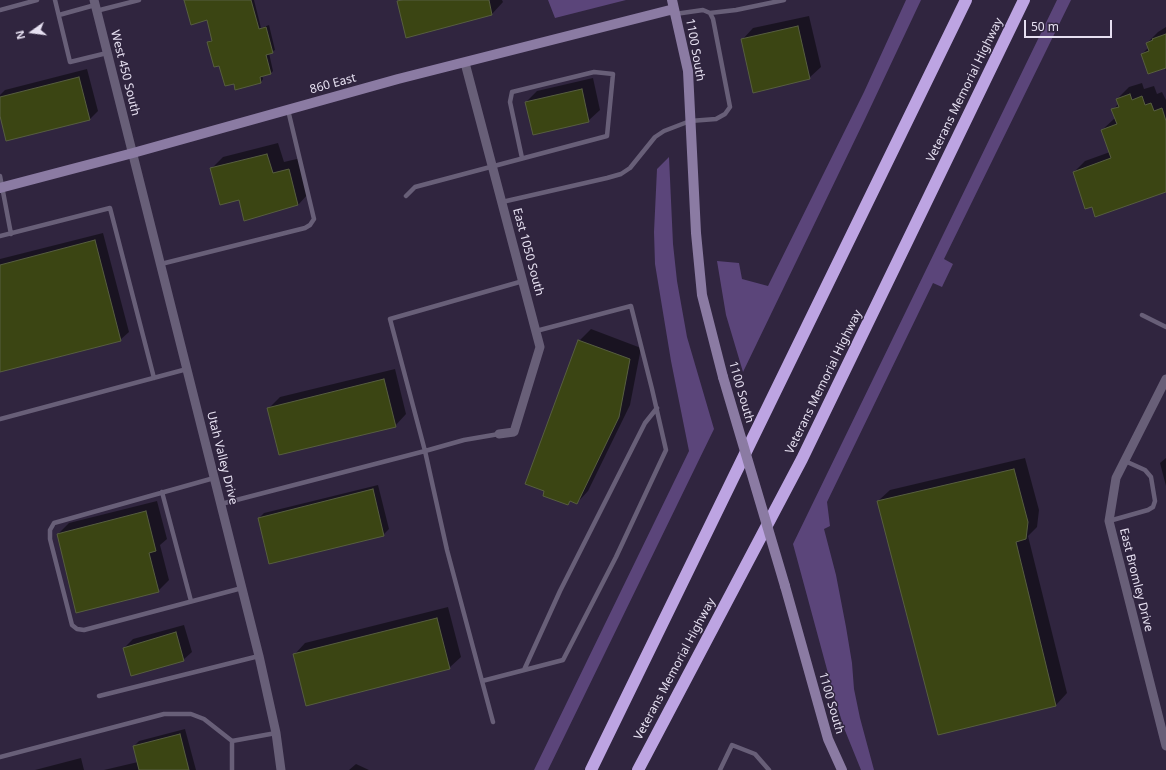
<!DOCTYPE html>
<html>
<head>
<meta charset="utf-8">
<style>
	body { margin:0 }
	#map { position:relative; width:1166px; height:770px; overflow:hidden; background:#30253f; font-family:"Noto Sans",sans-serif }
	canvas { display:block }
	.north { position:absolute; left:12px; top:12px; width:40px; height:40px; -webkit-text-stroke:3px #30253f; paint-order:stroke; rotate:256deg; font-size:11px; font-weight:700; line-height:16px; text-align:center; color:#e6e0f1 }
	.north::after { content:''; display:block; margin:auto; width:14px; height:18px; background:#e6e0f1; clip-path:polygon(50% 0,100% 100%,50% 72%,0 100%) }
	.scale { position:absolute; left:1024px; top:20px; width:88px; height:18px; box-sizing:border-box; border:2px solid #e6e0f1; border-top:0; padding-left:5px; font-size:12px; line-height:14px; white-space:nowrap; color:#e6e0f1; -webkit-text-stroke:3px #30253f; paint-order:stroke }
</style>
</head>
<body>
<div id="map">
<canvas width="1166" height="770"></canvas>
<div class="north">N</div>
<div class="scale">50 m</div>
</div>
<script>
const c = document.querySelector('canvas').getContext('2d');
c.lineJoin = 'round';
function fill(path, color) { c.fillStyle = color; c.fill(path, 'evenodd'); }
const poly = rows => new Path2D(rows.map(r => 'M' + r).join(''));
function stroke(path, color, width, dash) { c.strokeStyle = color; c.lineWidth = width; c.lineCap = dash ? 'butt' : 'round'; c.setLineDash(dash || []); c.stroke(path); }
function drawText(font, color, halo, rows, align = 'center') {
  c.font = font + ' "Noto Sans",sans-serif'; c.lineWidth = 3; c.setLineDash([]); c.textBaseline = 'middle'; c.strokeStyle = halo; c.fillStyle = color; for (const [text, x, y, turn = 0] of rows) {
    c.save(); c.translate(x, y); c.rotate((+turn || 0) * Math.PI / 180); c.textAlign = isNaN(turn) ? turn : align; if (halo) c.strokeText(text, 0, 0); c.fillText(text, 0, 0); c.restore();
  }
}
fill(poly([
	[548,0,626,0,555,18],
	[906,0,921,0,865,119,743,372,726,315,717,261,739,263,742,279,768,286,864,92],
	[1057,0,1071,0,944,259,953,264,942,287,933,283,827,502,830,526,824,529,836,575,846,627,852,663,854,689,860,718,874,770,861,770,844,728,835,699,793,544],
	[669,157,673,244,677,281,687,337,714,429,548,770,534,770,689,451,671,361,655,264,654,232,657,169]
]), '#5b457a');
fill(poly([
	[185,0,254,0,261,28,269,25,275,50,269,53,273,71,271,73,262,75,263,79,261,82,235,83,220,64,208,42,213,39,207,19],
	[400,0,502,0,503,2,492,14,398,2],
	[809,16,821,67,809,78,742,40,753,28],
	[1166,27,1166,71,1165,68,1142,54,1149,47,1147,43,1158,32],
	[87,69,98,111,90,119,0,112,0,95,5,90],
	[593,78,600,110,588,121,526,102,537,91],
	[1142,83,1144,89,1154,86,1157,94,1162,92,1166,100,1166,191,1092,206,1074,172,1085,161,1110,152,1102,130,1115,118,1113,110,1119,103,1117,99,1129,87],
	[278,143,284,162,301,158,309,193,298,205,239,199,212,168,223,157],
	[103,233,129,332,120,340,0,371,0,259],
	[591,329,641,348,630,405,588,491,577,503,571,500,568,504,579,341],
	[395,369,406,414,395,426,268,409,280,397],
	[1025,458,1039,510,1037,527,1028,536,1067,693,1056,705,878,501,890,490],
	[1166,458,1166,486,1160,463],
	[378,485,389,529,383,535,259,518,264,513],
	[157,501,167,539,160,545,169,580,158,591,58,534,69,523],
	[448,607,461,657,449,668,294,655,305,643],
	[184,625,192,652,183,660,124,648,133,639],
	[185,729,196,770,104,770,138,762,134,746,139,741],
	[81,758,84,770,35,770],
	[356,764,369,770,349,770]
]), '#0007');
const building = poly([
	[184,0,251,0,259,29,266,27,273,53,266,55,271,74,260,77,261,83,235,90,234,84,225,86,219,66,214,67,207,42,212,41,207,20,191,25,184,0],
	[402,0,489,0,492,15,406,38,397,1,402,0],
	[798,26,810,79,753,93,741,39,798,26],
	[1166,34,1166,68,1148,74,1141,54,1149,51,1146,43,1153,40,1152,39,1166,34],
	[79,77,90,120,6,141,0,116,0,97,79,77],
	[582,89,589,122,533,135,525,102,582,89],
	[1130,94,1132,100,1142,96,1145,105,1151,103,1154,111,1162,108,1166,121,1166,192,1095,217,1092,207,1085,209,1073,172,1111,158,1101,130,1117,124,1111,109,1119,107,1116,99,1130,94],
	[267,154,273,173,289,169,298,205,244,221,239,200,220,205,210,168,267,154],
	[95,240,121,341,0,372,0,265,95,240],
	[578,340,630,359,619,417,577,504,570,501,568,505,543,496,544,491,525,484,578,340],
	[384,379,396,427,279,455,267,408,384,379],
	[1014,469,1028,522,1026,539,1016,542,1056,706,938,735,877,501,1014,469],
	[373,489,384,536,269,564,258,518,373,489],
	[146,511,156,551,149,553,159,592,76,613,57,534,146,511],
	[437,618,450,669,306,706,293,654,437,618],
	[176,632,184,661,131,676,123,648,176,632],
	[180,734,189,770,139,770,133,746,180,734]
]);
fill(building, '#3b4513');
stroke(building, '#575e40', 1);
stroke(poly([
	[55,0,70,62,107,53],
	[0,10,37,0],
	[96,11,139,0],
	[710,13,736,10,784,0],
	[59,15,95,5],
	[0,176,11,234],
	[406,196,415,187,607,136,613,74,594,72,512,92,510,102,522,158],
	[502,202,607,178,621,174,630,168,655,137,664,131,690,121,716,119,725,114,730,107,713,19,710,13,703,10,675,14],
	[0,236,110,208,154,378],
	[161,264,305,228,310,225,314,219,288,110],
	[1142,315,1166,327],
	[0,419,187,369],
	[499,434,464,440,425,451,390,319,523,281],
	[214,478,54,523,50,530,50,539,72,625,77,629,84,630,242,588],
	[162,492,191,601],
	[221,504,425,451,447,550,482,681],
	[1109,521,1148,510,1153,507,1155,501,1151,477,1145,470,1125,461],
	[524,670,560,591,645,423,657,408],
	[99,696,259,656],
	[493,722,482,681,563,660,616,557,666,450,652,389,631,306,536,331],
	[0,757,164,714,191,714,204,719,232,741,276,733],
	[232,770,232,741],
	[720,770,732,745,755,754,769,770]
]), '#685f78', 4.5);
stroke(poly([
	[94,0,259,656,276,733,281,770],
	[465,63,540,347,514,432,499,434],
	[1166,379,1116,478,1109,521,1166,746]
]), '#685f78', 9);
stroke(poly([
	[672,0,688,71,696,233,702,295,723,377],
	[0,188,133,153,398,79,674,9],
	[785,586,828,739,842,770]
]), '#8b7ba3', 10);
stroke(poly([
	[591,770,966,0],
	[638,770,802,459,1024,0]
]), '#bda4e2', 12);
stroke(poly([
	[723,377,785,586]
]), '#8b7ba3', 10);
drawText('12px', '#e6e0f1', '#30253f', [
	["1100 South",695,50,80],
	["West 450 South",125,73,76],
	["860 East",333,84,-15],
	["Veterans Memorial Highway",965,90,-64],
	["East 1050 South",528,252,75],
	["Veterans Memorial Highway",824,382,-64],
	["1100 South",741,392,74],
	["Utah Valley Drive",222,458,76],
	["East Bromley Drive",1136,580,76],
	["Veterans Memorial Highway",675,669,-62],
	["1100 South",831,703,74]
]);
</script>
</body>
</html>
